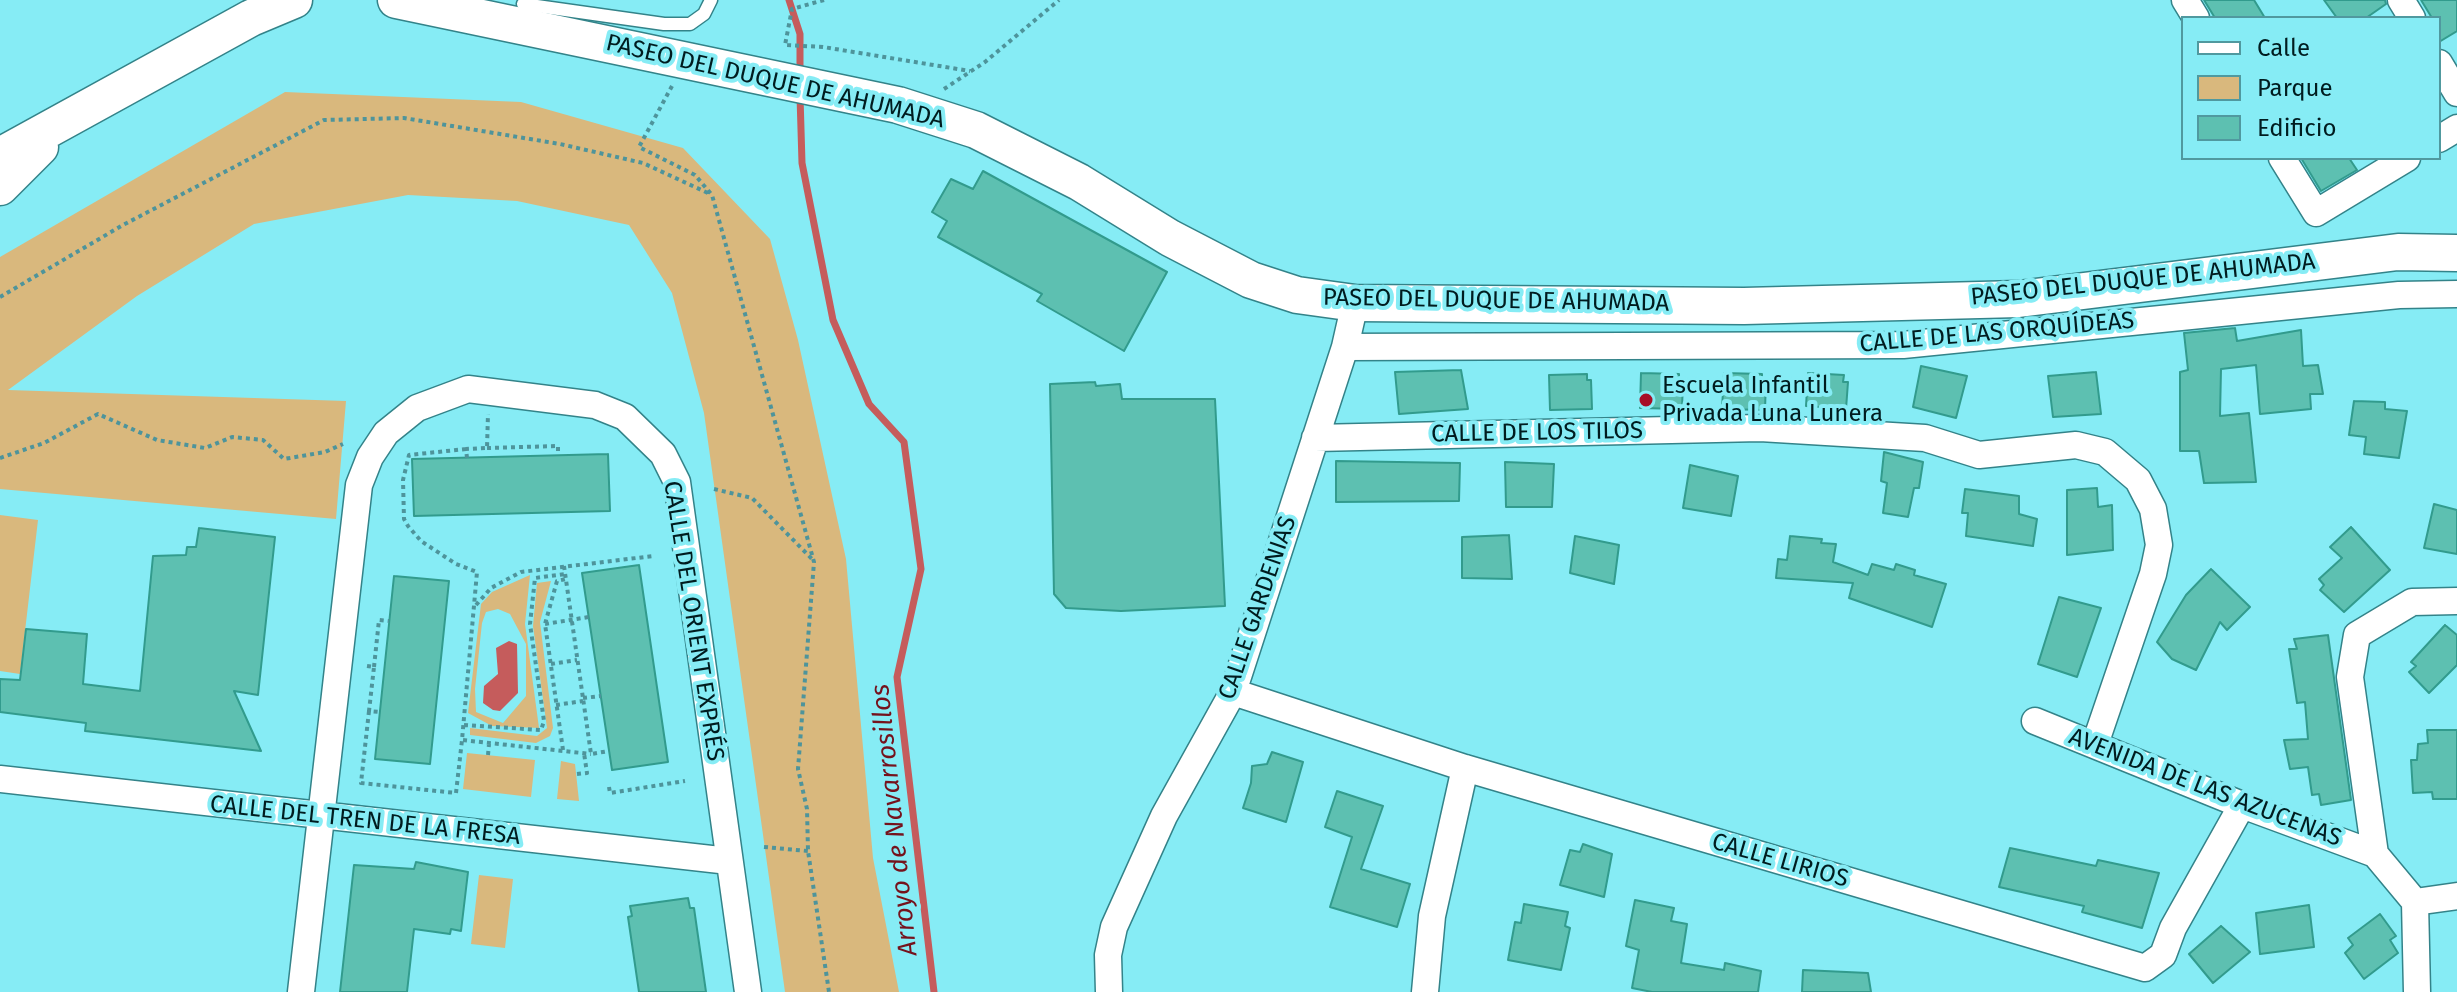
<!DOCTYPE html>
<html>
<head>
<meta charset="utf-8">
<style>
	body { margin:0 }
	#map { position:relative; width:2457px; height:992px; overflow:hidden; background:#86ecf5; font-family:"Fira Sans",sans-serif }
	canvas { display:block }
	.legend { position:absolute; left:2181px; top:16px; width:260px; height:144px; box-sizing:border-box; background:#86ecf5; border:2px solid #50999f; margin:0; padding:10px 14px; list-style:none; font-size:24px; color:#001c1f }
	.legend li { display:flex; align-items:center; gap:16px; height:40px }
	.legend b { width:40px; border:2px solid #50999f }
</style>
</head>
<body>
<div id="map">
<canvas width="2457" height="992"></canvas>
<ul class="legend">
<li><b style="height:10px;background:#fff"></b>Calle</li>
<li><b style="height:22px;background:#d9b87d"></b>Parque</li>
<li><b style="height:22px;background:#5dc0b1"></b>Edificio</li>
</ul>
</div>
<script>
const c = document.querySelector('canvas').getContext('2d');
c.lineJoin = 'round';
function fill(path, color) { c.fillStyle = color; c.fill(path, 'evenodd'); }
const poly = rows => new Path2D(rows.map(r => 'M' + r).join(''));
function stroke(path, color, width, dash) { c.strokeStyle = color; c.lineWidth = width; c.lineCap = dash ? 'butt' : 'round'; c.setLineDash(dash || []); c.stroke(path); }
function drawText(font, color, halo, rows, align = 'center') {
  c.font = font + ' "Fira Sans",sans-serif'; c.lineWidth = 8; c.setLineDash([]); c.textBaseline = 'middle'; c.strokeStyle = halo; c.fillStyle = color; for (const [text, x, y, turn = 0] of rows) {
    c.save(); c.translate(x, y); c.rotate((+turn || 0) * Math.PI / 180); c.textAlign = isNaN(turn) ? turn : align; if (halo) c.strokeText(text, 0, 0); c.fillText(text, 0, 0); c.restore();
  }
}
fill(poly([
	[285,92,521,102,683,148,770,239,798,340,846,559,873,858,899,992,785,992,704,413,672,293,629,225,517,201,408,195,254,224,137,296,8,390,346,401,336,519,0,489,0,257],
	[0,515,38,520,20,674,0,671],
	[530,575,525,624,539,728,492,726,468,713,481,604,492,592],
	[498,609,510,614,526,644,526,696,503,723,476,712,475,689,482,623,486,612],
	[551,581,540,622,553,728,550,736,536,743,470,735,470,728,537,736,547,728,533,626,537,583],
	[467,753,535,760,531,797,463,789],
	[561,761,575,764,579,801,557,799],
	[479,875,513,879,505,948,471,944]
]), '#d9b87d');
fill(poly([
	[509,641,517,644,518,693,500,711,493,710,483,703,484,686,498,674,496,648]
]), '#c55c5c');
stroke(poly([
	[789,0,800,34,800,72],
	[800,96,802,163,833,320,869,404,904,442,921,569,897,677,934,992]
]), '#c55c5c', 7);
const building = poly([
	[2204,0,2254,0,2265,18,2215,18,2204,0],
	[2324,0,2385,0,2386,4,2366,18,2337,18,2324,0],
	[2421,0,2457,0,2457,31,2439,42,2439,18,2432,18,2421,0],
	[2301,158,2349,158,2357,170,2321,191,2301,158],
	[983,171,1167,272,1124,351,1037,301,1042,294,938,237,947,221,932,212,951,179,973,189,983,171],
	[2235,328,2237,341,2301,330,2303,366,2318,365,2323,394,2310,394,2311,409,2260,414,2256,365,2221,369,2220,416,2249,413,2256,482,2204,483,2199,451,2180,451,2180,372,2188,370,2184,333,2235,328],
	[1921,366,1967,376,1956,418,1913,407,1921,366],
	[1461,370,1468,409,1399,414,1395,372,1461,370],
	[2096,372,2101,414,2053,417,2048,376,2096,372],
	[1641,373,1679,374,1679,380,1683,380,1682,409,1640,408,1641,373],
	[1724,373,1762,374,1762,380,1766,380,1765,410,1722,409,1724,373],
	[1808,373,1844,375,1843,382,1848,382,1846,409,1806,406,1808,373],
	[1587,374,1587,380,1591,380,1592,409,1550,410,1549,375,1587,374],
	[1095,382,1096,386,1120,384,1122,399,1215,399,1225,606,1121,611,1066,608,1054,594,1050,384,1095,382],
	[2354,401,2385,402,2385,409,2407,411,2399,458,2364,454,2366,437,2349,435,2354,401],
	[1884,452,1923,462,1919,488,1914,488,1908,517,1883,513,1887,483,1881,481,1884,452],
	[608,454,610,511,414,516,412,459,608,454],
	[1336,461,1460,463,1459,501,1336,502,1336,461],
	[1505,462,1554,464,1552,507,1506,507,1505,462],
	[1690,465,1738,476,1731,516,1683,508,1690,465],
	[2097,488,2098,507,2112,505,2113,550,2067,555,2067,490,2097,488],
	[1965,489,2019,496,2019,514,2037,519,2033,546,1966,536,1968,513,1962,513,1965,489],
	[2434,504,2457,510,2457,554,2424,548,2434,504],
	[2351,527,2390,570,2344,612,2320,590,2324,585,2319,579,2342,558,2330,547,2351,527],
	[199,528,275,537,258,695,234,691,261,751,85,731,86,723,0,712,0,679,20,680,26,629,87,634,83,684,140,691,153,556,186,555,187,547,196,547,199,528],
	[1509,535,1512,579,1462,578,1462,537,1509,535],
	[1575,536,1619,545,1614,584,1570,573,1575,536],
	[1790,536,1822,539,1821,543,1836,544,1833,562,1868,575,1872,564,1894,570,1896,564,1915,570,1914,575,1946,584,1932,627,1849,598,1853,583,1776,578,1778,559,1787,560,1790,536],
	[639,565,668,762,612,770,582,573,639,565],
	[2211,569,2250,607,2227,630,2220,622,2196,670,2172,659,2157,642,2186,595,2211,569],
	[394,576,449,581,430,764,375,759,394,576],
	[2059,597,2101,608,2077,677,2038,664,2059,597],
	[2445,625,2457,635,2457,665,2429,693,2409,672,2416,666,2411,662,2445,625],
	[2328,635,2351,800,2321,805,2319,794,2312,795,2308,767,2290,769,2284,740,2308,739,2305,702,2297,703,2289,649,2297,649,2294,639,2328,635],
	[2427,730,2457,730,2457,799,2433,799,2432,792,2413,793,2411,760,2417,760,2418,744,2428,743,2427,730],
	[1272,752,1303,762,1286,822,1243,808,1251,783,1252,766,1267,764,1272,752],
	[1337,791,1383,806,1361,869,1410,884,1397,927,1330,907,1352,837,1325,827,1337,791],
	[1583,844,1612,854,1604,897,1560,885,1570,850,1580,852,1583,844],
	[2010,848,2096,866,2098,860,2159,873,2142,928,2082,912,2084,906,1999,887,2010,848],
	[416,862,468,872,461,931,451,929,450,934,414,929,407,992,340,992,354,865,414,869,416,862],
	[688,898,690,908,694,908,706,992,639,992,628,917,632,916,630,906,688,898],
	[1635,900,1674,908,1671,921,1687,924,1681,963,1724,970,1725,963,1761,971,1758,992,1652,992,1632,988,1639,950,1626,946,1635,900],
	[1524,904,1568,912,1565,926,1570,928,1561,970,1508,960,1515,922,1521,923,1524,904],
	[2309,905,2314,947,2260,954,2256,913,2309,905],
	[2380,914,2396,936,2390,940,2398,953,2364,979,2345,953,2353,945,2348,938,2380,914],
	[2221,926,2250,952,2213,983,2189,954,2221,926],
	[1803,970,1868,973,1871,992,1802,992,1803,970]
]);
fill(building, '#5dc0b1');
stroke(building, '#329b8d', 2);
const lane = poly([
	[523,4,664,24,690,24,704,14,711,0]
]);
const street = poly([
	[2185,0,2196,18],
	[2401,0,2412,18],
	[2439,63,2457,93],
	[2439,139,2457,128],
	[2282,158,2316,213,2407,158],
	[1345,347,1903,345,2399,295,2457,294],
	[1315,438,1760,428,1925,438,1979,455,2076,445,2105,452,2138,480,2153,509,2159,545,2153,574,2095,744],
	[1233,692,1465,768,2145,968,2163,955,2173,928,2242,805],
	[2035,721,2242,805,2375,854],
	[0,779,729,861],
	[2415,902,2457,896],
	[301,992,359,485,370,457,386,433,417,408,468,389,595,405,625,417,663,454,677,482,748,992],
	[1109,992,1108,955,1114,927,1164,816,1233,692,1345,347,1355,303],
	[1425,992,1432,916,1465,768],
	[2417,992,2415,902,2375,854,2350,677,2357,635,2412,602,2457,601]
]);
const secondary = poly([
	[396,0,898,105,976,130,1079,182,1170,238,1251,280,1297,295,1355,303,1744,306,2019,299,2398,252,2457,253],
	[0,156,251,18,294,0],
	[0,187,40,147]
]);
stroke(lane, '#338389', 15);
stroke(street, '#338389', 29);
stroke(secondary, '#338389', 39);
stroke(poly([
	[824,0,792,9,785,45,823,47,970,71],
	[672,86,639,147,695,175,712,195,814,562,798,769,807,809,808,851,829,992],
	[944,89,985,62,1059,0],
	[0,297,123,225,324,120,404,118,560,144,643,163,710,194],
	[487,448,558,446,558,455],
	[466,449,409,455,403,480,404,519,408,526,421,541,456,564,477,572,462,740,591,754],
	[0,458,44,443,98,414,157,440,205,448,232,437,263,440,284,459,325,452,343,444],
	[467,458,466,449,487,448,488,414],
	[714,489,752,498,813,560],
	[564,566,591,754,609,751],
	[476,605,491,588,521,572,653,556],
	[545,624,589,617],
	[551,664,577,660],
	[367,666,374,667,369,711,380,712],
	[374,667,379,620,389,621],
	[583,698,601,696],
	[556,705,583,701],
	[369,711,361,783,456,793,462,740],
	[464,725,541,730,544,721,530,624,535,578,565,574],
	[563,750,545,624,557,581,566,579],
	[488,755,489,744],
	[577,774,587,773,584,753],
	[609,787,610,793,685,781],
	[764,847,808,851]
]), '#4e949b', 4, [4, 4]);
stroke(lane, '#fff', 12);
stroke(street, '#fff', 26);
stroke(secondary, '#fff', 36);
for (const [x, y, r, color] of [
	[1646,400,8,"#a70e26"]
]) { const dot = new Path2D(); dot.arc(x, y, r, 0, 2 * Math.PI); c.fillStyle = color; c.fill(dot); stroke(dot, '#86ecf5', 3); }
drawText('24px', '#001c1f', '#86ecf5', [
	["PASEO DEL DUQUE DE AHUMADA",775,82,13],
	["PASEO DEL DUQUE DE AHUMADA",2143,280,-6],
	["PASEO DEL DUQUE DE AHUMADA",1496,301,1],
	["CALLE DE LAS ORQUÍDEAS",1997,333,-5],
	["CALLE DE LOS TILOS",1537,433,-1],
	["CALLE GARDENIAS",1258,608,-71],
	["CALLE DEL ORIENT EXPRÉS",693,621,81],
	["AVENIDA DE LAS AZUCENAS",2205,788,21],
	["CALLE DEL TREN DE LA FRESA",365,821,6],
	["CALLE LIRIOS",1780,861,16]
]);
drawText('24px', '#001c1f', '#86ecf5', [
	["Escuela Infantil",1662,386],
	["Privada Luna Lunera",1662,414]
], 'left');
drawText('italic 26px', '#75121c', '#86ecf5', [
	["Arroyo de Navarrosillos",895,820,-96]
]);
</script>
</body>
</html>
